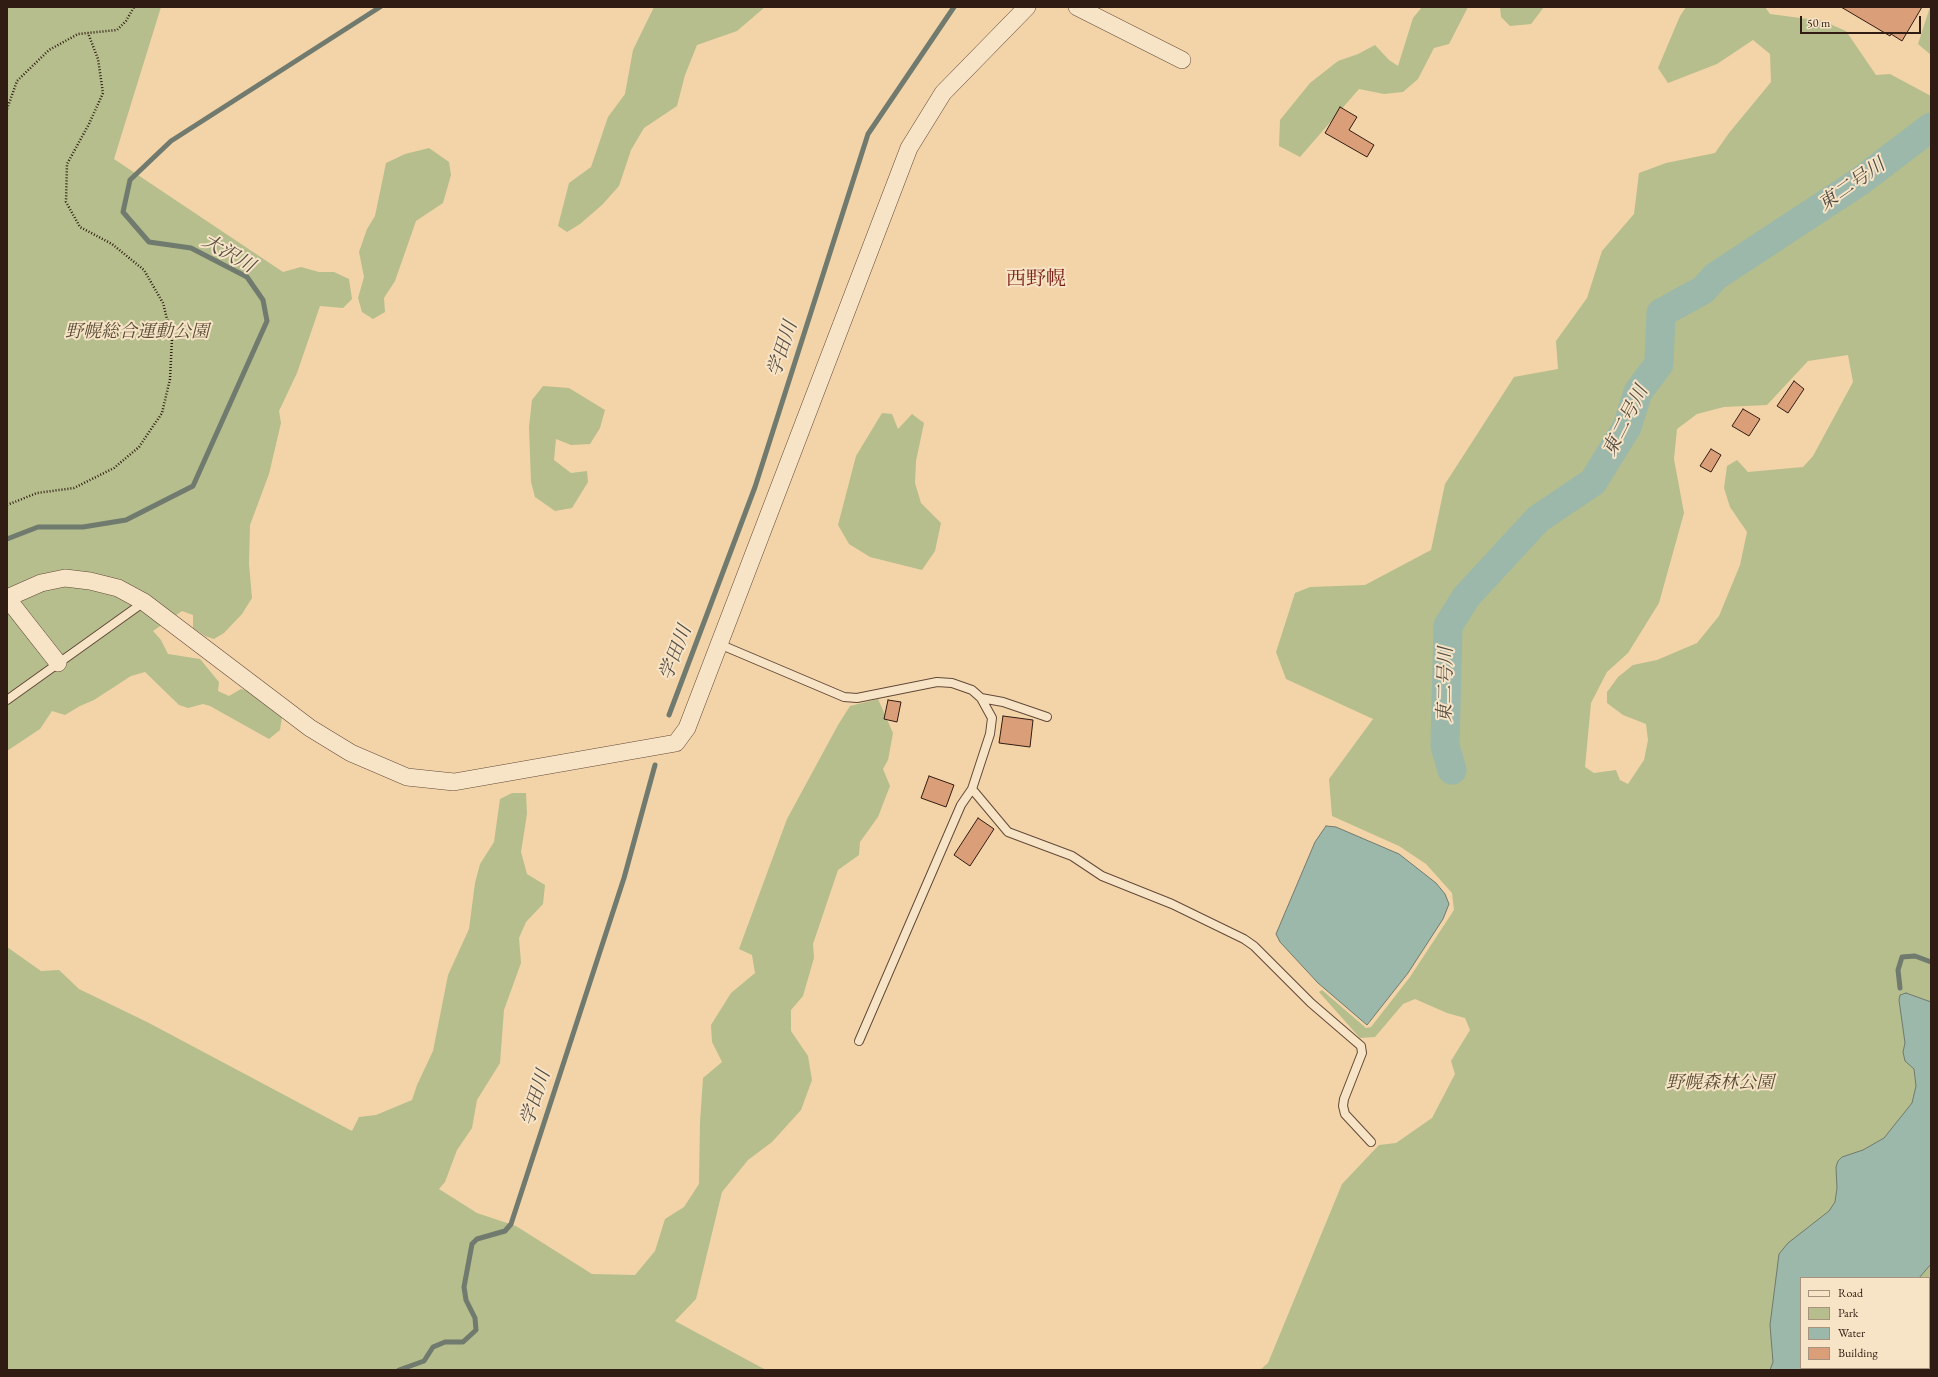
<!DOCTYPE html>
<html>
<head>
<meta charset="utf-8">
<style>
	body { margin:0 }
	#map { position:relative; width:1938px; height:1377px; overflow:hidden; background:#f3d4a8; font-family:"EB Garamond",serif }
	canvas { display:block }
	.frame { position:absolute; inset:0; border:8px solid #311c13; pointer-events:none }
	.legend { position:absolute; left:1800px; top:1277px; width:130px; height:92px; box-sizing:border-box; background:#f7e3c6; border:1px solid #a8937e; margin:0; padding:5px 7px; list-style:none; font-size:12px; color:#311c13 }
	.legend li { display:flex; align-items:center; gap:8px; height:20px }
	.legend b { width:20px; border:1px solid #a8937e }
	.scale { position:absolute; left:1800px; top:16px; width:121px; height:18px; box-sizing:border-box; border:2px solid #311c13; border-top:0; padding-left:5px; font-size:12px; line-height:14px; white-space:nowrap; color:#311c13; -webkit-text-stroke:3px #f7e3c6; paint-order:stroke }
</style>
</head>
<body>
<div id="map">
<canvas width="1938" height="1377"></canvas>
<div class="frame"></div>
<ul class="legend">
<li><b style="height:5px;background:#f7e3c6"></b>Road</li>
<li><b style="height:11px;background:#b5be8c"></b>Park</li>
<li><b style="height:11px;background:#9bb8ab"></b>Water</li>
<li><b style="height:11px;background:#da9e79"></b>Building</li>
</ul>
<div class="scale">50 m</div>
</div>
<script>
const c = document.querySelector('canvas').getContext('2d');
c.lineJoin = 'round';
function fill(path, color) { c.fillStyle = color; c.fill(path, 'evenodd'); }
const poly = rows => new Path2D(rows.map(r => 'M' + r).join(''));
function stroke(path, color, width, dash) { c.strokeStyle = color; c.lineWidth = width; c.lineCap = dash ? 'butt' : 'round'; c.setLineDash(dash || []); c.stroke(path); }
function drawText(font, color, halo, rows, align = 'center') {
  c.font = font + ' "EB Garamond","Noto Serif JP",serif'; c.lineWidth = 4; c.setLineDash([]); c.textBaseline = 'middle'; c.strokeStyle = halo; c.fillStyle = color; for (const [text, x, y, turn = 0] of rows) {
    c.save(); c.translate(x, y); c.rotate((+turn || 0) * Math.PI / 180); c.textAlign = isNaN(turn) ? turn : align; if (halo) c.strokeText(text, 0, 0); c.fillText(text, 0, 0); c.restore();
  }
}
fill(poly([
	[7,7,161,7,114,159,283,272,301,267,319,272,334,272,349,279,352,299,343,308,320,306,297,373,279,411,281,423,269,474,250,525,249,564,252,598,242,614,224,633,214,639,205,636,193,628,193,615,182,611,153,631,161,640,168,654,200,659,219,682,218,691,229,696,241,689,250,691,282,717,280,730,269,739,210,706,203,704,188,708,179,705,145,672,131,676,94,700,80,706,65,715,52,711,40,729,7,751],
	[654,7,765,7,737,31,697,45,685,75,677,106,644,128,631,150,619,186,602,205,580,224,567,232,558,226,569,183,591,167,608,117,625,94,633,50],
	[1422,7,1468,7,1449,44,1434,48,1418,79,1403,92,1384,94,1359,89,1300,157,1279,146,1280,120,1310,83,1338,61,1358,54,1375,45,1389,60,1398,66,1413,18],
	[1500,7,1544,7,1531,24,1510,26,1501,17],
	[1686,7,1765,7,1770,14,1823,21,1846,31,1876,75,1890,74,1931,96,1931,1370,1260,1370,1268,1363,1342,1184,1379,1145,1396,1143,1432,1118,1455,1074,1451,1061,1470,1030,1465,1018,1447,1013,1415,999,1403,1004,1375,1037,1360,1038,1319,992,1322,990,1366,1028,1371,1027,1410,977,1454,910,1452,893,1426,864,1399,846,1332,816,1329,779,1373,719,1286,679,1276,652,1295,593,1310,587,1365,585,1431,550,1445,484,1514,377,1558,369,1556,341,1587,298,1602,251,1634,214,1639,173,1666,163,1715,153,1729,133,1771,82,1770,54,1753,40,1717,64,1668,83,1658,68,1680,16],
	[1848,355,1853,382,1813,456,1803,467,1748,472,1737,460,1727,466,1724,488,1730,507,1747,532,1740,565,1719,616,1697,643,1657,660,1633,665,1618,677,1607,692,1607,703,1623,715,1646,724,1648,740,1644,760,1628,784,1620,780,1616,770,1594,773,1585,767,1591,703,1607,672,1628,653,1659,603,1684,513,1674,459,1677,429,1697,414,1724,407,1767,405,1808,361],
	[1801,1278,1929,1278,1929,1368,1801,1368],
	[1930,7,1931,7,1931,55,1918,44],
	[429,148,449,162,451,175,443,203,416,221,395,281,384,298,385,312,373,319,362,312,358,298,364,277,359,252,367,229,375,216,386,163,405,154],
	[543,386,569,388,605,410,600,428,590,444,571,445,556,439,554,460,571,473,587,471,588,482,572,508,555,511,535,497,531,482,529,427,532,400],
	[882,413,892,414,898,429,912,414,924,423,916,461,915,483,921,503,941,523,935,551,922,570,870,557,849,544,838,525,856,456],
	[878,699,893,733,888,760,883,769,890,786,878,817,860,842,859,855,838,870,813,944,814,958,803,996,791,1010,791,1031,808,1056,812,1080,801,1110,772,1142,748,1160,722,1192,696,1299,675,1321,766,1370,7,1370,7,947,41,971,59,970,79,989,149,1023,352,1131,359,1117,376,1115,412,1100,417,1085,433,1051,448,975,469,929,475,883,480,864,494,842,500,799,512,793,526,793,527,814,521,852,527,874,545,885,543,904,526,922,519,938,521,963,504,1010,500,1063,477,1100,472,1128,457,1150,445,1182,439,1189,477,1213,516,1226,592,1274,635,1275,655,1251,665,1219,684,1207,699,1184,700,1122,703,1078,722,1062,712,1042,711,1025,731,993,755,973,752,955,739,949,787,819,838,725,850,706]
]), '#b5be8c');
const water = poly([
	[1326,826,1336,827,1399,854,1436,883,1445,894,1449,904,1443,919,1408,973,1367,1025,1318,983,1280,942,1276,934,1315,842,1326,826],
	[1906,993,1931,1002,1931,1264,1919,1278,1801,1278,1801,1368,1900,1368,1901,1370,1770,1370,1773,1362,1770,1325,1779,1254,1788,1243,1829,1211,1835,1202,1837,1188,1836,1167,1838,1161,1842,1157,1863,1150,1884,1138,1912,1103,1916,1086,1914,1069,1905,1061,1903,1052,1905,1043,1899,1000,1900,995,1906,993]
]);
fill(water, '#9bb8ab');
stroke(water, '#717a6e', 1);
stroke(poly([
	[7,539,38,527,83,527,126,520,193,486,267,321,263,300,247,277,191,248,149,242,123,212,130,180,171,141,380,7],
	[669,715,755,487,868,134,954,7],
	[1900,988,1898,970,1902,957,1915,956,1931,962],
	[399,1370,424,1361,433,1347,445,1342,463,1342,476,1330,475,1318,466,1300,464,1287,472,1244,477,1239,505,1231,511,1224,624,878,655,765]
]), '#717a6e', 5);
stroke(poly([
	[1452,770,1445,746,1448,626,1466,597,1538,519,1593,482,1627,427,1638,392,1659,364,1661,313,1703,290,1716,276,1859,182,1931,127]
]), '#9bb8ab', 29);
const building = poly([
	[1841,7,1922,7,1902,41,1891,34,1890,36,1841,7],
	[1340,107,1357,117,1349,130,1374,145,1367,157,1325,133,1340,107],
	[1794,381,1804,389,1788,413,1777,406,1794,381],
	[1743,409,1760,419,1749,436,1732,426,1743,409],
	[1711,449,1721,455,1711,472,1700,466,1711,449],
	[888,700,901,702,897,722,884,719,888,700],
	[1003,716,1033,720,1030,747,999,743,1003,716],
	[929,776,954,785,946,807,921,798,929,776],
	[978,818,994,829,970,866,954,855,978,818]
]);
fill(building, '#da9e79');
stroke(building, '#311c13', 1);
const service = poly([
	[719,644,844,697,857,698,937,682,952,683,972,690,981,698,992,718,990,734,972,789,961,805,859,1041],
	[981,698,1003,702,1047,717],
	[7,700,144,602],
	[972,789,1008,832,1072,856,1102,876,1172,904,1244,939,1254,946,1311,1003,1361,1046,1362,1053,1344,1099,1343,1106,1345,1114,1371,1142]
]);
const minor = poly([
	[1077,7,1182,60],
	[7,598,41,583,65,578,90,581,118,588,144,602,310,728,351,753,407,777,454,782,676,743,687,728,909,148,943,93,1027,7],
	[7,598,58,663]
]);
stroke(service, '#624a38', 10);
stroke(minor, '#624a38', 18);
stroke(poly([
	[7,109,17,81,49,50,78,34,117,30,126,21,134,7],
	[7,505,37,493,74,488,114,468,139,447,162,413,170,379,172,339,163,303,144,270,112,244,80,227,66,202,67,164,89,124,103,93,98,59,88,33]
]), '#311c13', 2.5, [1, 2]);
stroke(service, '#f7e3c6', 8);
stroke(minor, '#f7e3c6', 17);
drawText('italic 18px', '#594d37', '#f7e3c6', [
	["野幌総合運動公園",137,332],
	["野幌森林公園",1720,1083]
]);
drawText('italic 19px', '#514b41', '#f7e3c6', [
	["東二号川",1852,185,-35],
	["大沢川",228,254,30],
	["学田川",783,349,-72],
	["東二号川",1626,421,-63],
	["学田川",676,653,-69],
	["東二号川",1446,685,-89],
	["学田川",536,1098,-72]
]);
drawText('20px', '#7a1f14', '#f7e3c6', [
	["西野幌",1036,280]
]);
</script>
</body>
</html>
